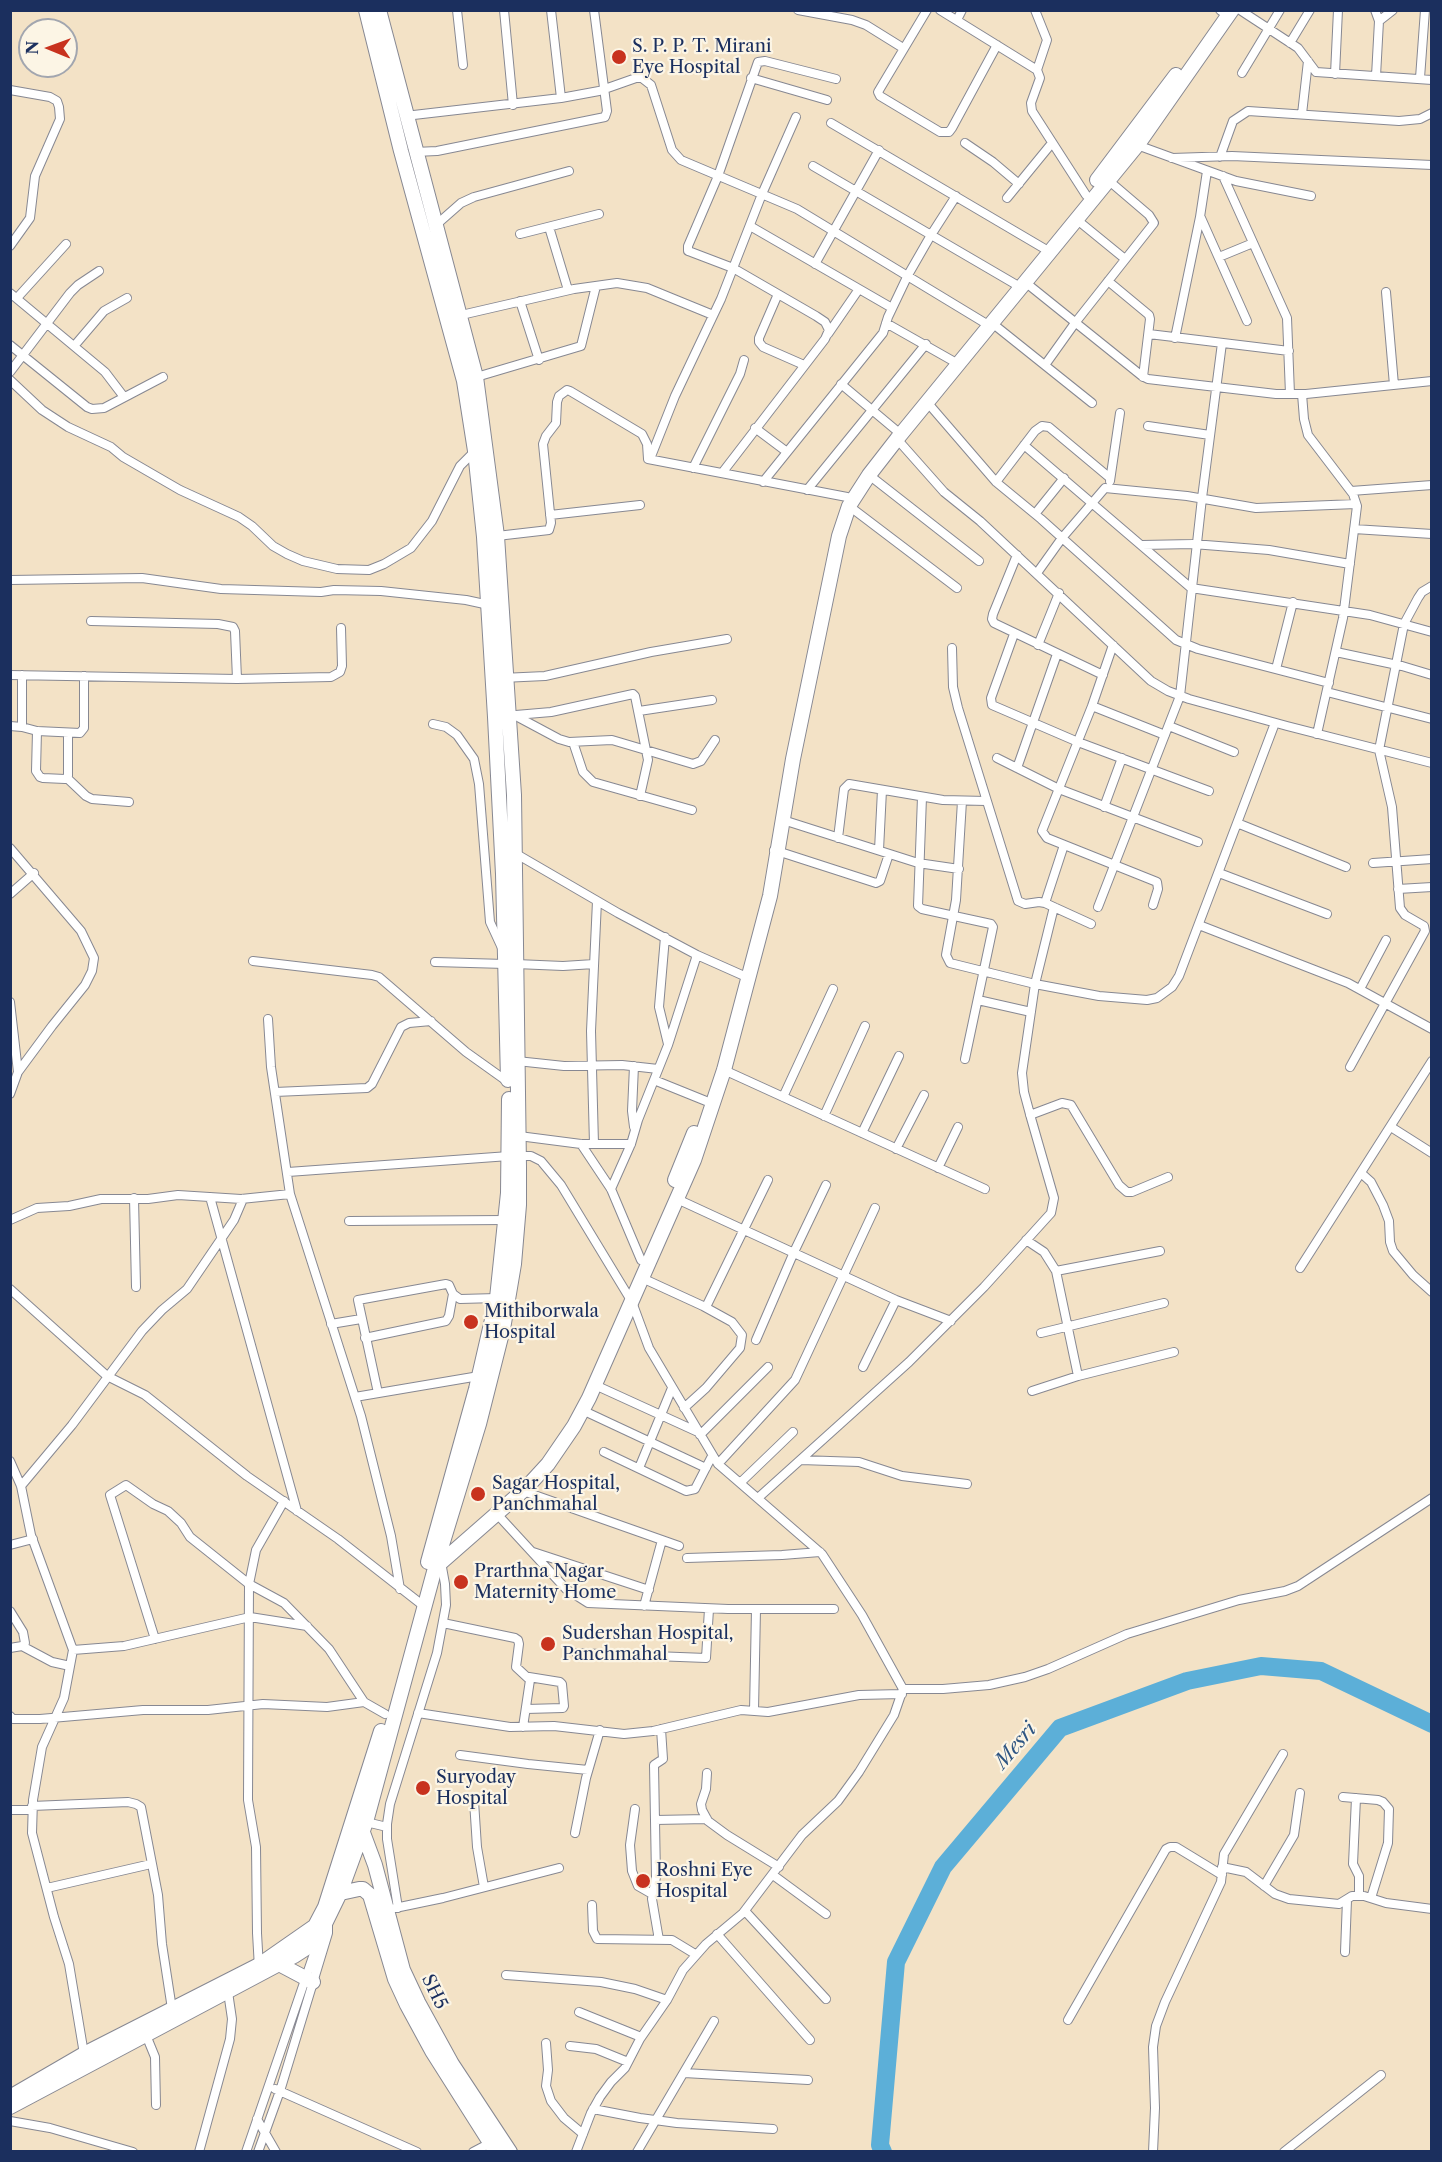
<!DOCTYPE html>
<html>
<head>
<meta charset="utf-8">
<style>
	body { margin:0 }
	#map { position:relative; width:1442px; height:2162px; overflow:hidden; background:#f3e2c6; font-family:"Libre Caslon Text",serif }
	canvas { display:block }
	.frame { position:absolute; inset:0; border:12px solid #1b2f5e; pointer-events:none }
	.north { position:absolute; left:18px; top:18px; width:60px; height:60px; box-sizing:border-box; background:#fcf5e5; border:2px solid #a2a6af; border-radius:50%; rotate:271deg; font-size:16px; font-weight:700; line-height:24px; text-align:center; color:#1b2f5e }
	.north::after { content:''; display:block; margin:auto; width:21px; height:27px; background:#c8321e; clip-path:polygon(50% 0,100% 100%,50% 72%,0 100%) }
</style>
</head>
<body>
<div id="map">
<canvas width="1442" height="2162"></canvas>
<div class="frame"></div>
<div class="north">N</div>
</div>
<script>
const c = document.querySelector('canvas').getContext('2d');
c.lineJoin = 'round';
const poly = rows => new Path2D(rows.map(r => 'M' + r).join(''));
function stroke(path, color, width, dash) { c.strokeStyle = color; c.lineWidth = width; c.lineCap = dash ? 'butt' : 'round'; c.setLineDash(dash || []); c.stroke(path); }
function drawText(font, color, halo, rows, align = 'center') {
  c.font = font + ' "Libre Caslon Text",serif'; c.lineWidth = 4.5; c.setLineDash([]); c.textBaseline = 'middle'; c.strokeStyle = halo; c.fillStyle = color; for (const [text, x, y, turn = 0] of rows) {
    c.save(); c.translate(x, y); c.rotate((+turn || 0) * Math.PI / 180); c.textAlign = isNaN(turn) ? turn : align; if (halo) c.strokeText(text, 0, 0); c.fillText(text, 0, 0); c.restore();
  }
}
stroke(poly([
	[883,2152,880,2145,896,1962,943,1867,1060,1728,1187,1681,1261,1666,1321,1671,1432,1724]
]), '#5cafd8', 18);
const minor = poly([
	[457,10,463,65],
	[504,10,513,105],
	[551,10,561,98],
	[798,10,852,20,866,25,903,48],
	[927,10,878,92,880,96,940,132,949,132,952,128,997,45],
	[940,10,1037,70,1040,78,1031,103,1032,111,1086,195],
	[1035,10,1047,40,1037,70],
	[1220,10,1221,11],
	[1240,10,1298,48,1316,72,1432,80],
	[1375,10,1379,21,1376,76],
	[957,20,962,10],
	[1379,21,1393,10],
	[1290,43,1310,10],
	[1242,73,1280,10],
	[1335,74,1338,10],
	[751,78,827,100],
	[1420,78,1425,10],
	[10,90,50,97,57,101,59,107,60,119,35,176,30,218,10,246],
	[1302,114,1308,61],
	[405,116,561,98,599,91,636,78,642,78,651,85,672,150,681,160,797,209,985,323],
	[831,123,1045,249],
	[965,143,993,162,1019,184],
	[1137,145,1236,181,1311,196],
	[415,152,437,151,605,117,607,111,594,10],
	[1220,157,1233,121,1248,111,1399,121,1420,119,1432,113],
	[1172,158,1232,156,1432,165],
	[813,166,1015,284],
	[1223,176,1287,318,1290,394],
	[1007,198,1052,143],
	[1201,218,1247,321],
	[1076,219,1125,259],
	[436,225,461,203,474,197,569,171],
	[750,226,892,308],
	[549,227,568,290],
	[520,234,599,214],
	[1219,257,1253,243],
	[815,264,879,150],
	[1108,281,1149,315,1150,319,1143,377],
	[1025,282,1142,376,1148,379,1276,394,1306,394,1432,381],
	[1386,292,1394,385],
	[10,293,105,372,124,397],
	[778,294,759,338,759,342,763,347,804,365],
	[17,298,66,244],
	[520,301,539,360],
	[457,316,574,289,617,283,647,288,713,315],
	[886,323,953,361],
	[992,323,1092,403],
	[828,334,859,289],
	[1149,334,1289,351],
	[1175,338,1200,217,1207,171],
	[10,345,87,407,92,409,104,408,163,377],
	[75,345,104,311,127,298],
	[1045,365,1075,323,1154,223,1149,215,1108,180],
	[10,372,70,293,78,285,99,271],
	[473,378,581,346,596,286],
	[10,380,42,410,68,427,111,447,123,457,180,490,239,517,252,526,273,546,287,554,303,561,337,569,369,570,384,564,411,548,432,521,460,466,475,451],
	[841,384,897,431],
	[1302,394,1304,419,1308,435,1353,494,1357,506,1343,618,1317,734],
	[927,402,996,482,1041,519,1176,640,1198,649,1329,683],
	[1148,426,1210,435],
	[755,428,787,452],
	[897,439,944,492,980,521,1151,681,1168,691,1189,699,1287,726,1432,763],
	[1024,445,1191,588,1370,615,1432,632],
	[650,459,675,396,721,299,762,194,796,117],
	[693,468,740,374,744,360],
	[722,473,825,339,829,330,825,322,816,316,733,268,691,252,688,251,688,246,718,176,758,62,765,61,836,79],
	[869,475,979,561],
	[1110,481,1120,413],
	[763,482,883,333,888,317,908,275,931,235,956,196],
	[996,482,1035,431,1042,426,1049,427,1110,478],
	[807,490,926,344],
	[1351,491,1432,485],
	[849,506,957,588],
	[1035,514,1064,478],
	[550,515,640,505],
	[1354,529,1432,534],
	[497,536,549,530,551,523,543,444,546,436,556,423,557,402,559,396,567,390,570,391,642,434,647,444,648,459,847,497],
	[1142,545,1193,544,1269,550,1350,564],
	[1017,555,993,614,992,619,994,623,1103,675],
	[1037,573,1062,538,1105,488,1187,496,1256,508,1356,504],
	[10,580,142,578,221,589,321,592,334,590,381,591,466,600,489,605],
	[91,621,218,624,233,627,235,631,237,679],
	[1014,634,991,698,992,705,1078,742,1209,791],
	[1038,645,1059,593],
	[1113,645,1092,706,1042,831,1047,838,1157,882,1158,889,1153,905],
	[952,648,953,687,958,708,1018,901,1025,904,1039,902,1045,903,1091,924],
	[1336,652,1402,666,1432,675],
	[1276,669,1293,602],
	[10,675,237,679,331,677,340,672,342,666,341,628],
	[22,675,22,727],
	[502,678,545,676,651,652,727,639],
	[1327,692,1432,719],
	[1092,706,1165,735],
	[639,711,712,700],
	[504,716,551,712,633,694,635,696,648,760,640,796],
	[516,716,559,739,569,742,612,740,693,764,701,761,715,740],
	[433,724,446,727,457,735,474,759,479,784,490,922,502,948],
	[10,726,22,727,37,731,80,733,84,728,84,676],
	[1169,726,1234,752],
	[37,731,36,771,40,777,43,778,65,779,68,776,68,734],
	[573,742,583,772,593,782,692,810],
	[997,758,1059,789,1198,842],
	[1017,768,1057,654],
	[67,778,86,796,92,799,129,802],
	[922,797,918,906,922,909,991,924,993,927,965,1059],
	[962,801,956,900,946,955,950,963,1035,984,1099,996,1147,1000,1157,998,1172,987,1179,976,1275,723],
	[1104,807,1122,758],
	[783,820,918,863,959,869],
	[1237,823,1346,867],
	[838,838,844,789,849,784,943,800,986,801],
	[10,848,81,931,94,958,92,971,85,985,52,1026,18,1072,10,1094],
	[774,850,876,883,880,881,889,854],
	[879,850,882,790],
	[513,852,618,913,697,955,742,975],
	[1373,863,1432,859],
	[1219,873,1327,914],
	[1398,889,1432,887],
	[10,894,34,873],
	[1045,903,1064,845],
	[1098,907,1180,696,1202,498,1222,343],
	[1199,925,1348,983,1432,1029],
	[665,937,659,1007,668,1044],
	[253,961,372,975,379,977,466,1052,508,1082],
	[435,962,505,964],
	[516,964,563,966,594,964],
	[1360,989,1386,940],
	[978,1000,1031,1012],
	[10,1002,18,1072],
	[268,1019,271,1067,290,1194,361,1416,391,1536,400,1589],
	[517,1061,564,1066,622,1065,658,1069],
	[634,1066,632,1111,634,1127],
	[1350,1067,1425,931,1424,926,1405,915,1400,908,1392,807,1379,750,1404,624,1418,598,1422,592,1432,586],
	[724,1070,985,1189],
	[654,1080,706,1101],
	[275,1092,367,1088,372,1084,401,1027,409,1023,431,1021],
	[783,1097,833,989],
	[1030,1115,1062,1103,1071,1105,1119,1185,1127,1192,1132,1192,1168,1177],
	[824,1116,865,1026],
	[1391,1127,1432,1153],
	[862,1133,899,1056],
	[519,1136,581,1144,631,1144],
	[581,1144,611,1189,641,1260],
	[594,1144,591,1031,597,901],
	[896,1149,924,1095],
	[938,1168,958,1127],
	[288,1172,509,1156,531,1156,541,1161,561,1185,632,1302,649,1348,718,1464,822,1554,862,1615,903,1689,894,1715,859,1772,838,1801,802,1835,743,1913,706,1944,683,1970,667,2000,640,2039,625,2068,611,2082,600,2097,591,2113,576,2152],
	[1361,1173,1371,1182,1383,1205,1389,1221,1390,1242,1393,1251,1413,1275,1432,1292],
	[611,1189,631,1144,638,1120,668,1045,697,955],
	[210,1197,297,1511],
	[134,1198,136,1287],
	[677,1199,896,1300,951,1321],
	[10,1220,37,1208,69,1206,101,1199,148,1199,178,1195,241,1199,290,1194],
	[349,1221,507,1220],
	[1026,1240,1044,1252,1056,1271,1078,1376],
	[1300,1268,1432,1061],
	[1056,1271,1160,1251],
	[642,1278,703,1306,732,1322,742,1335,740,1348,706,1388,684,1408],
	[10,1289,107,1376,145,1395,247,1476,338,1539,425,1607],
	[706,1307,768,1180],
	[331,1324,361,1319],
	[1041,1333,1164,1303],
	[365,1338,446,1321,449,1316,453,1294],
	[756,1340,794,1252,826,1185],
	[863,1367,896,1300],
	[595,1385,698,1432],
	[1032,1391,1078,1376,1174,1352],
	[378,1393,358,1300,446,1284,449,1285,453,1294,460,1299,497,1298],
	[355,1397,479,1376],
	[582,1410,706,1468],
	[700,1435,768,1367],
	[604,1452,686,1491,695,1489,712,1456],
	[801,1460,859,1462,902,1476,967,1484],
	[10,1461,21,1486,31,1535,73,1650,64,1698,42,1747,33,1800,32,1833,54,1917,69,1964,84,2054],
	[718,1464,795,1380,875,1208],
	[639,1468,672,1388],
	[740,1483,793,1432],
	[21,1486,72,1425,142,1331,162,1310,187,1289,234,1220,243,1199],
	[523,1491,679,1546],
	[758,1498,909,1362,984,1287,1051,1213,1054,1198,1031,1118,1024,1092,1022,1073,1035,984,1054,907],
	[497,1514,566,1589,588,1603,728,1609,834,1609],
	[10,1545,33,1539],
	[533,1552,649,1590],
	[687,1558,782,1555,820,1552],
	[644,1606,662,1540],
	[10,1611,23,1632,25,1643,22,1646,10,1648],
	[443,1623,515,1638,518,1640,519,1644,516,1667,530,1680,523,1727],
	[155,1639,110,1495,126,1485,153,1504,168,1511,181,1523,190,1537,249,1584,284,1603,329,1649,364,1702,385,1714],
	[22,1646,52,1662,70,1666],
	[73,1650,124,1646,250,1617,307,1626],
	[576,1653,706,1658,709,1609],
	[903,1689,943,1689,989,1685,1025,1677,1048,1669,1127,1634,1239,1600,1285,1591,1298,1586,1432,1498],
	[526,1709,563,1708,564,1706,562,1684,560,1682,529,1677],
	[754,1711,756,1609],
	[418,1713,510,1727,554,1726,624,1734,653,1731,741,1710,768,1712,859,1695,902,1694],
	[10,1716,13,1719,40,1719,143,1710,208,1710,263,1704,327,1707,364,1702],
	[460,1755,528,1764,588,1770],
	[707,1773,706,1789,701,1804,702,1810,708,1821,727,1835,779,1867],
	[1343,1797,1378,1800,1383,1802,1389,1809,1388,1843,1371,1898],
	[1356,1798,1353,1864,1359,1876,1359,1896],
	[474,1801,477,1847,484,1887],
	[32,1806,128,1802,136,1804,141,1807,158,1895,162,1944,172,2009],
	[635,1809,630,1845,632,1871,638,1886,652,1894],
	[10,1810,32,1810],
	[655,1820,707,1819],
	[366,1822,387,1827],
	[575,1833,586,1778,600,1730],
	[1222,1867,1246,1872,1275,1894,1289,1899,1339,1904,1352,1896,1364,1896,1386,1903,1432,1909],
	[773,1875,826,1914],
	[1264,1886,1294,1835,1300,1793],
	[47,1888,151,1864],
	[592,1905,593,1931,597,1939,672,1940,695,1954],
	[395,1908,443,1898,559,1868],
	[398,1908,387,1839,387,1824,390,1804,437,1653,446,1605,445,1584,441,1562],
	[745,1911,826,1999],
	[717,1934,810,2040],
	[659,1940,652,1899,656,1877,654,1765,663,1759,661,1729],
	[1345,1952,1347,1900],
	[259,1968,257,1933,256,1847,248,1800,249,1584,256,1550,284,1501],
	[506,1975,601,1982,635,1989,667,2000],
	[579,2012,641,2037],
	[1068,2020,1166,1849,1170,1847,1176,1847,1222,1875],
	[146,2035,155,2057,156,2105],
	[546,2043,548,2070,546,2086,551,2101,564,2118,583,2134],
	[570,2046,596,2049,628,2062],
	[684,2073,808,2080],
	[275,2089,417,2152],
	[593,2109,640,2118,677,2123,773,2129],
	[257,2119,276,2152],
	[10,2121,50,2128,133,2152],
	[199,2152,230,2039,232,2019,228,1992],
	[246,2152,319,1939],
	[258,2152,280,2091,328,1933,328,1922],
	[473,2152,494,2141],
	[637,2152,714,2021],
	[1153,2152,1155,2108,1153,2047,1156,2026,1165,2002,1221,1882,1224,1854,1283,1754],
	[1284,2152,1381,2075]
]);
const primary = poly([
	[366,10,401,151,464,381,475,451,484,537,495,717,503,874,508,1080],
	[1097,180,1176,75],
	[675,1180,694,1133],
	[428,1562,476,1389,497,1298,508,1193,509,1099],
	[437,1566,526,1488,548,1464,574,1426,589,1398,694,1160,724,1070,770,896,793,759,839,536,849,506,869,475,897,439,1139,143,1232,10],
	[362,1830,375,1865,403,1970,418,2002,452,2064,510,2152],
	[336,1894,359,1889,363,1889,370,1895,395,1979,407,2005,432,2051,496,2152],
	[279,1964,313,1982],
	[10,2097,84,2054,259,1965,315,1926,325,1907,381,1731],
	[10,2107,294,1956,308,1947,320,1934,340,1893,366,1822,435,1568,479,1424,503,1329,514,1264,519,1205,519,1167,514,795,497,536,476,377,379,10]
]);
stroke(minor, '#878892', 10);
stroke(primary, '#878892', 16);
stroke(minor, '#fff', 8);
stroke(primary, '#fff', 14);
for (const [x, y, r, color] of [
	[619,57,8,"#c8321e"],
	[471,1322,8,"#c8321e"],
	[478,1494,8,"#c8321e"],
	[461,1582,8,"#c8321e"],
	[548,1644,8,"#c8321e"],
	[423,1788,8,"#c8321e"],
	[643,1881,8,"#c8321e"]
]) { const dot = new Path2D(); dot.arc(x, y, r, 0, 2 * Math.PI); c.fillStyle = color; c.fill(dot); stroke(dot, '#fcf5e5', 2); }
drawText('18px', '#1b2f5e', '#fcf5e5', [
	["S. P. P. T. Mirani",632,47],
	["Eye Hospital",632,68],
	["Mithiborwala",484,1312],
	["Hospital",484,1333],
	["Sagar Hospital,",492,1484],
	["Panchmahal",492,1505],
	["Prarthna Nagar",474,1572],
	["Maternity Home",474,1593],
	["Sudershan Hospital,",562,1634],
	["Panchmahal",562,1655],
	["Suryoday",436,1778],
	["Hospital",436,1799],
	["Roshni Eye",656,1871],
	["Hospital",656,1892]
], 'left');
drawText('18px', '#1b2f5e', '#fcf5e5', [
	["SH5",434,1992,64]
]);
drawText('italic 20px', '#2e5583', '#fcf5e5', [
	["Mesri",1016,1746,-50]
]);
</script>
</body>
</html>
